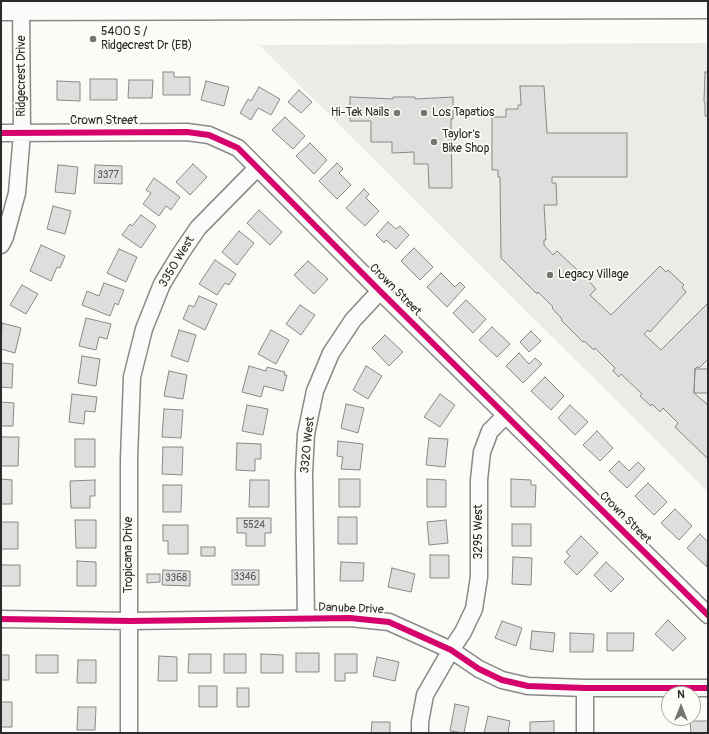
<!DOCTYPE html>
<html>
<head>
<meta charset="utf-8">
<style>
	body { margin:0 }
	#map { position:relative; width:709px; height:734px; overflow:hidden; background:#fcfbf8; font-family:Pangolin,sans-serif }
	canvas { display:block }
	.frame { position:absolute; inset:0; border:2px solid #2b2b2b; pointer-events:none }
	.north { position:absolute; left:661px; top:686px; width:40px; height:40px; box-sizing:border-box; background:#fdfcf7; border:1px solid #a9a8a5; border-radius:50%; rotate:0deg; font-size:11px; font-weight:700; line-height:16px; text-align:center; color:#2b2b2b }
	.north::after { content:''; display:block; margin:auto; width:14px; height:18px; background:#747473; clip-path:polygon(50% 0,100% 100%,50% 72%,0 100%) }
</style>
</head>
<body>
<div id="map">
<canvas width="709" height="734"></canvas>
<div class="frame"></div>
<div class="north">N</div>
</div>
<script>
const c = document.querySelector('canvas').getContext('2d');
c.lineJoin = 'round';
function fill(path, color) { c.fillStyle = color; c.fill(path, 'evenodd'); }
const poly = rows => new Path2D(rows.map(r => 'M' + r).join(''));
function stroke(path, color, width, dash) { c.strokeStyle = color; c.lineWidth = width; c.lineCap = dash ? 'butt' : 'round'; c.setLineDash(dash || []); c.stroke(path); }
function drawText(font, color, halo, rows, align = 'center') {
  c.font = font + ' Pangolin,sans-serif'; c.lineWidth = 3.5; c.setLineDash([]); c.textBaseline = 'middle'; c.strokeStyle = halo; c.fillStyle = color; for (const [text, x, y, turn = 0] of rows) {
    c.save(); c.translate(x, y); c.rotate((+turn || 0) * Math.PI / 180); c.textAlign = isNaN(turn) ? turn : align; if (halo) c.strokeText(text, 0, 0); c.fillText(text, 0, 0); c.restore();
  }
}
fill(poly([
	[708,43,708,492,259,45]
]), '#ecebe7');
const building = poly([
	[163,72,174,72,174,77,190,77,190,95,163,95,163,72],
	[705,72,708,72,708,116,705,116,705,102,704,102,705,72],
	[90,79,117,79,117,100,90,100,90,79],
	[129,80,153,80,152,98,128,98,129,80],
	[57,81,80,82,80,101,57,100,57,81],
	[206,81,229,87,224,106,201,100,206,81],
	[520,86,544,86,547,133,627,133,627,177,552,177,552,183,556,183,557,205,544,205,546,240,544,240,544,245,553,255,557,251,586,278,596,289,590,295,611,315,660,266,666,272,668,270,684,285,682,287,686,292,650,332,648,330,644,334,661,350,708,303,708,359,699,368,697,367,695,369,694,393,708,405,708,459,675,427,678,423,663,408,660,412,652,404,651,406,640,396,642,394,621,374,619,377,613,371,615,368,595,348,594,350,584,341,583,342,561,320,562,319,552,308,553,307,538,292,537,294,501,258,500,177,498,177,498,170,492,170,492,117,506,117,506,109,518,109,518,105,521,105,520,86],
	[259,87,280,99,271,115,258,108,251,120,240,113,248,99,251,101,259,87],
	[299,90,312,102,301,113,288,102,299,90],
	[350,97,393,99,393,97,415,97,415,99,453,97,453,119,451,119,452,188,429,188,428,164,414,164,414,152,392,153,392,142,371,142,371,121,350,121,350,97],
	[285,117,305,136,293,149,272,130,285,117],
	[310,143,327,160,314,174,296,156,310,143],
	[337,163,343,169,339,173,351,185,337,199,319,181,337,163],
	[193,164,207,177,190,195,176,182,193,164],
	[58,165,78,167,75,194,55,192,58,165],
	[95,165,122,166,122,184,94,183,95,165],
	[154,178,180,197,171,210,166,206,159,216,143,204,151,193,146,190,154,178],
	[364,189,369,194,366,198,379,211,365,226,346,208,364,189],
	[53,206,71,211,65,234,47,229,53,206],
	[259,210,282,232,270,245,247,223,259,210],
	[141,215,156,226,141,248,122,235,130,224,132,226,141,215],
	[388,222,396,229,400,226,409,235,396,249,386,240,384,243,376,235,388,222],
	[239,231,254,243,237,265,222,252,239,231],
	[41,245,65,256,60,268,57,267,51,281,30,271,41,245],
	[414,248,433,267,420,280,401,261,414,248],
	[119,249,137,257,126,282,107,273,119,249],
	[215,260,236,274,229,285,225,283,217,295,199,284,215,260],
	[308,261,328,279,314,294,294,275,308,261],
	[441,273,455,287,460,282,465,287,447,307,427,287,441,273],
	[104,283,124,290,118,305,115,303,110,316,82,305,87,291,99,296,104,283],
	[22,285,38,294,26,314,10,305,22,285],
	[199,296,217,304,205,330,183,319,189,305,194,307,199,296],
	[466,300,486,319,473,333,453,313,466,300],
	[300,305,315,315,301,335,286,324,300,305],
	[86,318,111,324,107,339,99,337,96,350,79,346,86,318],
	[2,323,21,328,15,353,1,349,2,323],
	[492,327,510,344,497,357,479,340,492,327],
	[179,330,196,335,188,362,171,356,179,330],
	[271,330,289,340,276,364,258,354,271,330],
	[531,331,541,341,529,352,520,342,531,331],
	[385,335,403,352,389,366,372,348,385,335],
	[519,353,529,364,535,358,542,364,523,383,506,366,519,353],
	[82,356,100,359,96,386,78,383,82,356],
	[1,363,13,364,12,388,1,387,1,363],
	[249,366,266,371,267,367,285,372,284,375,287,375,283,391,264,386,261,397,242,392,249,366],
	[366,366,382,376,368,399,353,390,366,366],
	[695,369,708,369,708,393,694,393,695,369],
	[169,371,187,375,183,399,164,396,169,371],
	[545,377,564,396,551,410,531,391,545,377],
	[72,394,97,397,95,412,85,411,84,424,69,422,72,394],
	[440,394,455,405,440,427,424,417,440,394],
	[1,402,14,403,13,426,1,426,1,402],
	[346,404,364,408,358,433,341,428,346,404],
	[247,405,268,409,263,435,242,431,247,405],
	[570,405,588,422,575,435,558,418,570,405],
	[164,409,183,410,181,438,162,437,164,409],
	[597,431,613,448,600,461,583,445,597,431],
	[1,437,19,437,18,466,1,466,1,437],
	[429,438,448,439,445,467,426,465,429,438],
	[75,439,95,439,95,467,75,467,75,439],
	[338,441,363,444,360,470,341,469,343,457,337,456,338,441],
	[237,443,261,444,261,459,255,459,255,471,236,470,237,443],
	[163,447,183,447,182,475,162,474,163,447],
	[619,461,629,471,638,462,645,469,627,488,609,471,619,461],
	[1,479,12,480,12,504,1,504,1,479],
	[339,479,360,479,360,507,339,507,339,479],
	[427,479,446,480,446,507,427,507,427,479],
	[511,479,531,480,531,485,536,485,535,507,511,507,511,479],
	[95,480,95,496,90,496,90,508,71,508,70,481,95,480],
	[250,480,269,480,269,507,249,507,250,480],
	[648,483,667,502,654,515,635,496,648,483],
	[163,485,182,485,181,512,163,512,163,485],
	[675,509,692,526,679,540,661,523,675,509],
	[338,517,357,517,357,544,338,544,338,517],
	[237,518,271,518,271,533,265,533,265,546,246,546,246,533,237,533,237,518],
	[75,520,96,520,96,548,76,548,75,520],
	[446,520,448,543,429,545,427,522,446,520],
	[1,522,18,522,18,549,1,549,1,522],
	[512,524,531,524,531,546,512,546,512,524],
	[163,525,188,525,188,554,168,554,168,541,163,541,163,525],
	[700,534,708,542,707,567,687,548,700,534],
	[581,536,598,553,577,575,564,562,570,556,566,552,581,536],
	[201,547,215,547,215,556,201,556,201,547],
	[430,555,449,555,449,578,430,578,430,555],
	[513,557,532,558,531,585,512,584,513,557],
	[77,561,96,562,96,586,77,586,77,561],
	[341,562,364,563,363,581,340,581,341,562],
	[606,562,624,579,611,592,594,575,606,562],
	[1,565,20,565,20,586,1,586,1,565],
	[392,568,415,574,411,592,388,587,392,568],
	[163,570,190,571,190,586,162,585,163,570],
	[232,570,259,570,259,585,232,585,232,570],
	[147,574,160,574,160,582,147,583,147,574],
	[668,620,686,638,673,651,655,634,668,620],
	[502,621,522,628,516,646,495,638,502,621],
	[532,631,555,633,553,652,530,649,532,631],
	[570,633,594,634,593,652,570,652,570,633],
	[607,633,634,633,633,651,607,651,607,633],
	[296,653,319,653,319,672,296,672,296,653],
	[189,654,211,654,211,673,188,673,189,654],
	[224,654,246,654,246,673,224,673,224,654],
	[261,654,283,655,283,673,261,673,261,654],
	[335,654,357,654,357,673,345,673,345,681,335,681,335,654],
	[1,655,9,655,9,680,1,680,1,655],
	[36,655,58,655,58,673,36,673,36,655],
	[159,656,177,657,177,681,158,681,159,656],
	[377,657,399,662,395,681,373,676,377,657],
	[78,660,96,660,96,683,77,683,78,660],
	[199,686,217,686,217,707,199,707,199,686],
	[237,688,249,688,249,707,237,707,237,688],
	[1,702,12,702,12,727,1,727,1,702],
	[455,704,469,707,464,733,450,731,455,704],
	[78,707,96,707,95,730,77,730,78,707],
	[488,716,510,721,508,733,484,733,488,716],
	[554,721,554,733,530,733,530,722,554,721],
	[690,721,708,721,708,733,691,733,690,721],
	[372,722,390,722,390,733,371,733,372,722]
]);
fill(building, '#dfdedc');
stroke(building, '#898987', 1);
const minor = poly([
	[1,133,187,132,209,135,238,148,380,291,708,615],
	[1,245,5,237,17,193,22,133,21,1],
	[1,619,130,621,350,618,389,622,451,650,479,669,502,680,528,686,585,688,708,688],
	[306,619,304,473,306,434,315,391,331,353,353,320,380,291],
	[585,688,585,733],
	[129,733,129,459,132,377,144,329,162,284,179,256,198,228,257,168],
	[420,733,420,722,425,695,451,650,463,632,474,609,479,577,479,480,482,452,490,431,506,415]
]);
const primary = poly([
	[1,9,708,7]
]);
stroke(minor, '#898987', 19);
stroke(primary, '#898987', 25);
stroke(minor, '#fbfbf9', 16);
stroke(primary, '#fbfbf9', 22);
stroke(poly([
	[1,133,187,132,209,135,238,148,380,291,708,615],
	[1,619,130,621,350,618,389,622,451,650,479,669,502,680,528,686,585,688,708,688]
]), '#d6006c', 6);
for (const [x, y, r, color] of [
	[93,39,4,"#747473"],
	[397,113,4,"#747473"],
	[424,113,4,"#747473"],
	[434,142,4,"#747473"],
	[550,275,4,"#747473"]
]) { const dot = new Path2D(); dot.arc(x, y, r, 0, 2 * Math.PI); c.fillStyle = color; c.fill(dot); stroke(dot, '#fdfcf7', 1.5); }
drawText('10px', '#585857', null, [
	["3377",108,175],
	["5524",254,525],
	["3346",245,577],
	["3368",176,578]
]);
drawText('12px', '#2b2b2b', '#fdfcf7', [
	["5400 S /",101,32],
	["Ridgecrest Dr (EB)",101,46],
	["Hi-Tek Nails",389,113,"right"],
	["Los Tapatios",432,113],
	["Taylor's",442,135],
	["Bike Shop",442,149],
	["Legacy Village",558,275]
], 'left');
drawText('12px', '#2b2b2b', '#fdfcf7', [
	["Ridgecrest Drive",22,76,-90],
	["Crown Street",104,121],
	["3350 West",177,262,-59],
	["Crown Street",395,290,45],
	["3320 West",308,445,-84],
	["Crown Street",625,518,45],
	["3295 West",479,532,-90],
	["Tropicana Drive",129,555,-90],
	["Danube Drive",351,609,2]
]);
</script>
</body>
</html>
